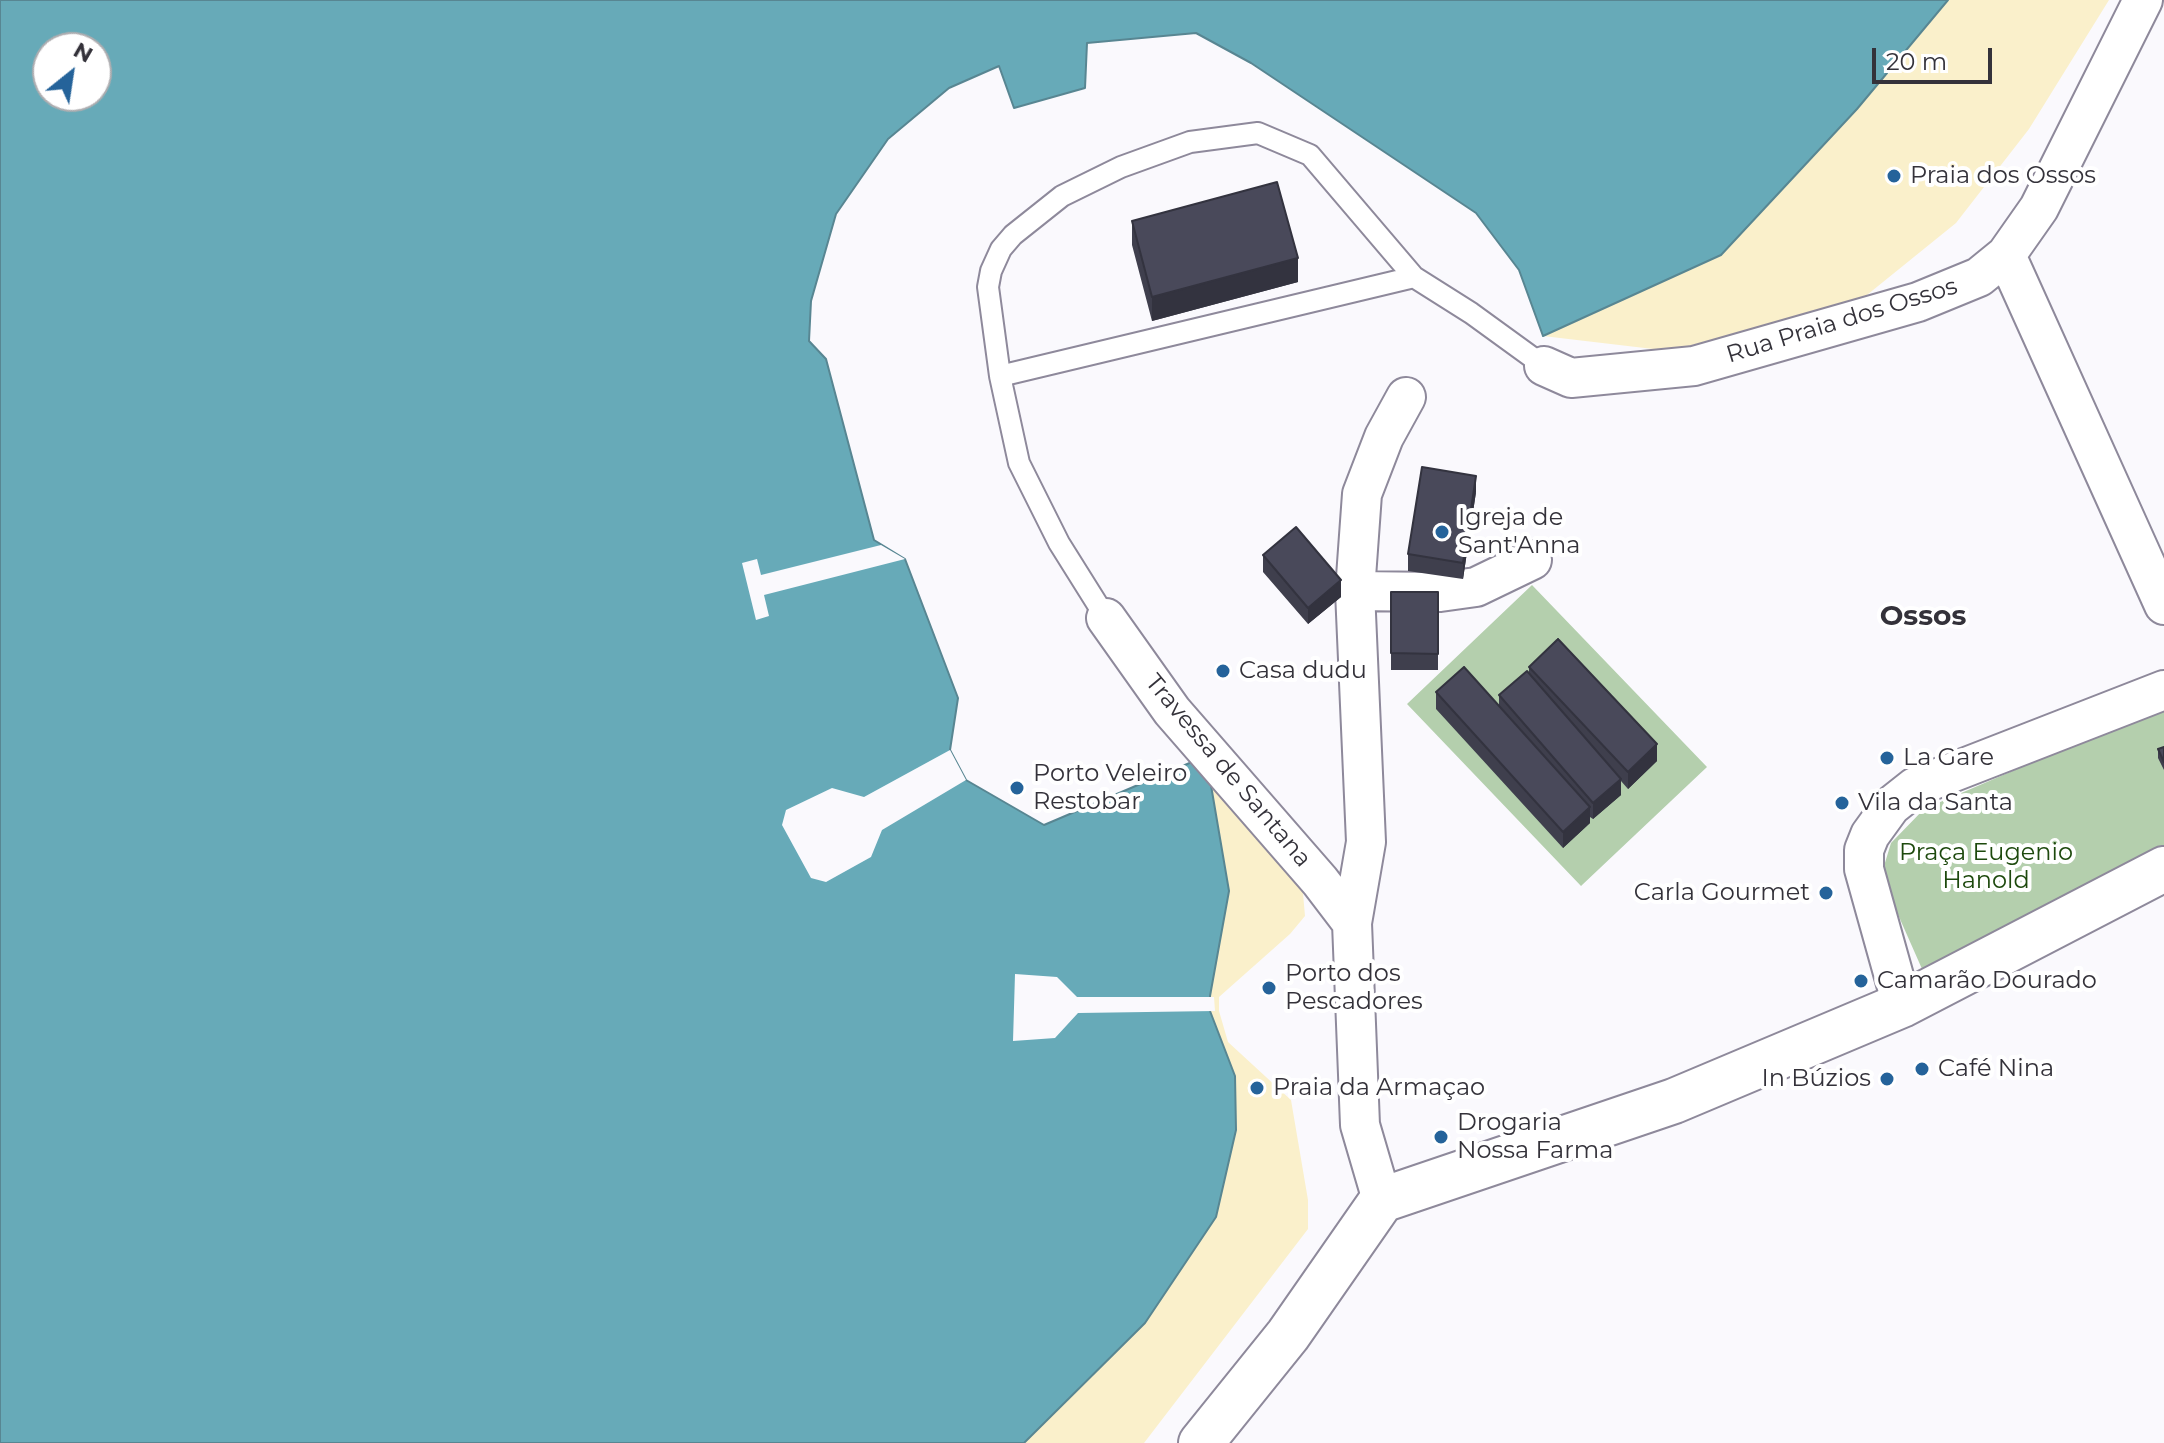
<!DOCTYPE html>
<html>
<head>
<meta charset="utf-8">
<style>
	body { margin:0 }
	#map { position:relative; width:2164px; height:1443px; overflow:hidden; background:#faf9fd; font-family:Montserrat,sans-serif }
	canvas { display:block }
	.north { position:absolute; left:32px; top:32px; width:80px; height:80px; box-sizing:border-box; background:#fff; border:2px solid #aeadb0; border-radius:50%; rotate:30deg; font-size:22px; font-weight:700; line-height:32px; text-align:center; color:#34323a }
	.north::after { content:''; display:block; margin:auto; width:28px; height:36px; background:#25639a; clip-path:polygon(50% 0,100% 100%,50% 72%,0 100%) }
	.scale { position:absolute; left:1872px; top:48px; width:120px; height:36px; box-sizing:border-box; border:4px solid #34323a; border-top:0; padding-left:10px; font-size:24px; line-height:28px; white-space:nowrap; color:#34323a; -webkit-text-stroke:6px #fff; paint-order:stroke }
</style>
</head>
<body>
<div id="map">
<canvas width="2164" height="1443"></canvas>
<div class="north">N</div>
<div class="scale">20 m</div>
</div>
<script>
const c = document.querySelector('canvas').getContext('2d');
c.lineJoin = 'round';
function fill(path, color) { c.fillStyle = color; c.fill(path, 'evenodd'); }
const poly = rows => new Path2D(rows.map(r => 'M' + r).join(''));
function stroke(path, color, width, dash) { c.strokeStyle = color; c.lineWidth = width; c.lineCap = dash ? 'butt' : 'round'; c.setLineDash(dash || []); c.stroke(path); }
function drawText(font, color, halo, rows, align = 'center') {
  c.font = font + ' Montserrat,sans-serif'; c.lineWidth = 8; c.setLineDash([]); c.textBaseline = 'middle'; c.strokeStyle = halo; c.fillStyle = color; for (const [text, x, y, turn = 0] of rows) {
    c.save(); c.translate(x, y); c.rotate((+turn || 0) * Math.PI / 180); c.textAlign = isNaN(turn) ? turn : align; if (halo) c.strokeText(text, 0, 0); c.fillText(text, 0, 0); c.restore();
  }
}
fill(poly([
	[1532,585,1707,767,1581,886,1407,704],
	[2164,706,2164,865,1926,978,1881,876,1891,843,1924,809]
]), '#b4cfad');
fill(poly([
	[1948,0,2109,0,2029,129,1956,223,1862,299,1670,351,1543,336,1721,255,1857,109],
	[1206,756,1302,882,1305,916,1290,934,1219,997,1219,1011,1228,1042,1291,1100,1308,1200,1308,1229,1144,1443,1024,1443,1145,1323,1216,1217,1236,1131,1235,1076,1210,1011,1210,996,1229,891]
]), '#faf0cb');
const water = poly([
	[0,0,1948,0,1857,109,1721,255,1543,336,1519,270,1476,213,1251,63,1196,33,1087,43,1085,88,1014,108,999,66,949,88,888,139,836,214,811,301,809,341,826,359,874,540,905,559,958,698,950,750,966,780,1044,825,1206,756,1229,891,1210,996,1210,1011,1235,1076,1236,1130,1216,1217,1145,1323,1024,1443,0,1443,0,0],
	[48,48,96,48,96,96,48,96,48,48]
]);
fill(water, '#67aab8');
stroke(water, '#588692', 2);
fill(poly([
	[881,545,905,559,764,595,769,616,756,620,742,563,757,559,761,575],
	[950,750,966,780,882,830,871,857,826,882,811,878,782,825,786,810,832,788,864,797],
	[1015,974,1057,977,1077,997,1214,997,1215,1011,1078,1013,1055,1038,1013,1041]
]), '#faf9fd');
const service = poly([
	[1414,277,1310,155,1258,133,1190,142,1121,167,1062,196,1013,235,1001,249,991,271,988,287,1000,376,1414,277,1471,313,1544,366],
	[1000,376,1019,463,1059,543,1106,618]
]);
const minor = poly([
	[2006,255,2164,605],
	[1544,366,1571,378,1694,366,1918,302,1979,277,2006,255,2039,208,2143,0],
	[1355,591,1440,592,1476,587,1532,560],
	[1106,618,1172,711,1320,881,1352,923],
	[1902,1005,1864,869,1864,850,1870,835,1891,806,1915,787,2164,690],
	[1382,1200,1360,1125,1352,923,1366,842,1355,591,1362,494,1384,437,1406,397]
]);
const tertiary = poly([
	[1201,1443,1288,1335,1382,1200,1674,1101,1902,1005,2164,869]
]);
stroke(service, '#8e899b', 24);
stroke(minor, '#8e899b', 42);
stroke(tertiary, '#8e899b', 48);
stroke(service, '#fff', 20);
stroke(minor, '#fff', 38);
stroke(tertiary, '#fff', 44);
fill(poly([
	[1132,221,1298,282,1152,321,1132,245],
	[1476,492,1463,579,1408,571,1408,554],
	[1263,555,1341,597,1308,624,1263,572],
	[1391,592,1438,592,1438,670,1391,670],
	[1529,667,1657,761,1628,789,1621,781,1621,795,1593,819,1590,817,1590,823,1563,848,1436,709,1436,692,1499,706,1499,695,1529,673],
	[2164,747,2164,770,2158,758,2158,749]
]), '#3f3f4d');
fill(poly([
	[1298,258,1298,282,1152,321,1152,297],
	[1476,476,1476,492,1463,579,1463,563],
	[1341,580,1341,597,1308,624,1308,608],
	[1657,744,1657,761,1628,789,1628,772],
	[1621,779,1621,795,1593,819,1593,803],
	[1590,807,1590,823,1563,848,1563,832]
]), '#33333f');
const building = poly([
	[1277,182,1298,258,1152,297,1132,221,1277,182],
	[1422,467,1476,476,1463,563,1408,554,1422,467],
	[1296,527,1341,580,1308,608,1263,555,1296,527],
	[1391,592,1438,592,1438,654,1391,653,1391,592],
	[1558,639,1657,744,1628,772,1529,667,1558,639],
	[1464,667,1590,807,1563,832,1436,692,1464,667],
	[1527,671,1621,779,1593,803,1499,695,1527,671],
	[2164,747,2164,762,2158,749,2164,747]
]);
fill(building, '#49495a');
stroke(building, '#33333f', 2);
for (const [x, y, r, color] of [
	[1894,176,8,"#25639a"],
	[1442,532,8,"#25639a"],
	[1223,671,8,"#25639a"],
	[1887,758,8,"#25639a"],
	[1017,788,8,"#25639a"],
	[1842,803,8,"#25639a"],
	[1826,893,8,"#25639a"],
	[1861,981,8,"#25639a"],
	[1269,988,8,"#25639a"],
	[1922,1069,8,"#25639a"],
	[1887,1079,8,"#25639a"],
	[1257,1088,8,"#25639a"],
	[1441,1137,8,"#25639a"]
]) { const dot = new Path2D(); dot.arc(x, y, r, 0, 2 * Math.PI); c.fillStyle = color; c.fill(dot); stroke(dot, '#fff', 3); }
drawText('24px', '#34323a', '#fff', [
	["Praia dos Ossos",1910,176],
	["Igreja de",1458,518],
	["Sant'Anna",1458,546],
	["Casa dudu",1239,671],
	["La Gare",1903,758],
	["Porto Veleiro",1033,774],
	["Restobar",1033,802],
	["Vila da Santa",1858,803],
	["Carla Gourmet",1810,893,"right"],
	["Porto dos",1285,974],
	["Pescadores",1285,1002],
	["Camarão Dourado",1877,981],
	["Café Nina",1938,1069],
	["In Búzios",1871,1079,"right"],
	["Praia da Armaçao",1273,1088],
	["Drogaria",1457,1123],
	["Nossa Farma",1457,1151]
], 'left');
drawText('24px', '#34323a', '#fff', [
	["Rua Praia dos Ossos",1842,321,-17],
	["Travessa de Santana",1228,771,50]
]);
drawText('24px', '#1d490d', '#fff', [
	["Praça Eugenio",1986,853],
	["Hanold",1986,881]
]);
drawText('bold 28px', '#34323a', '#fff', [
	["Ossos",1923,617]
]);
</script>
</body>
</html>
